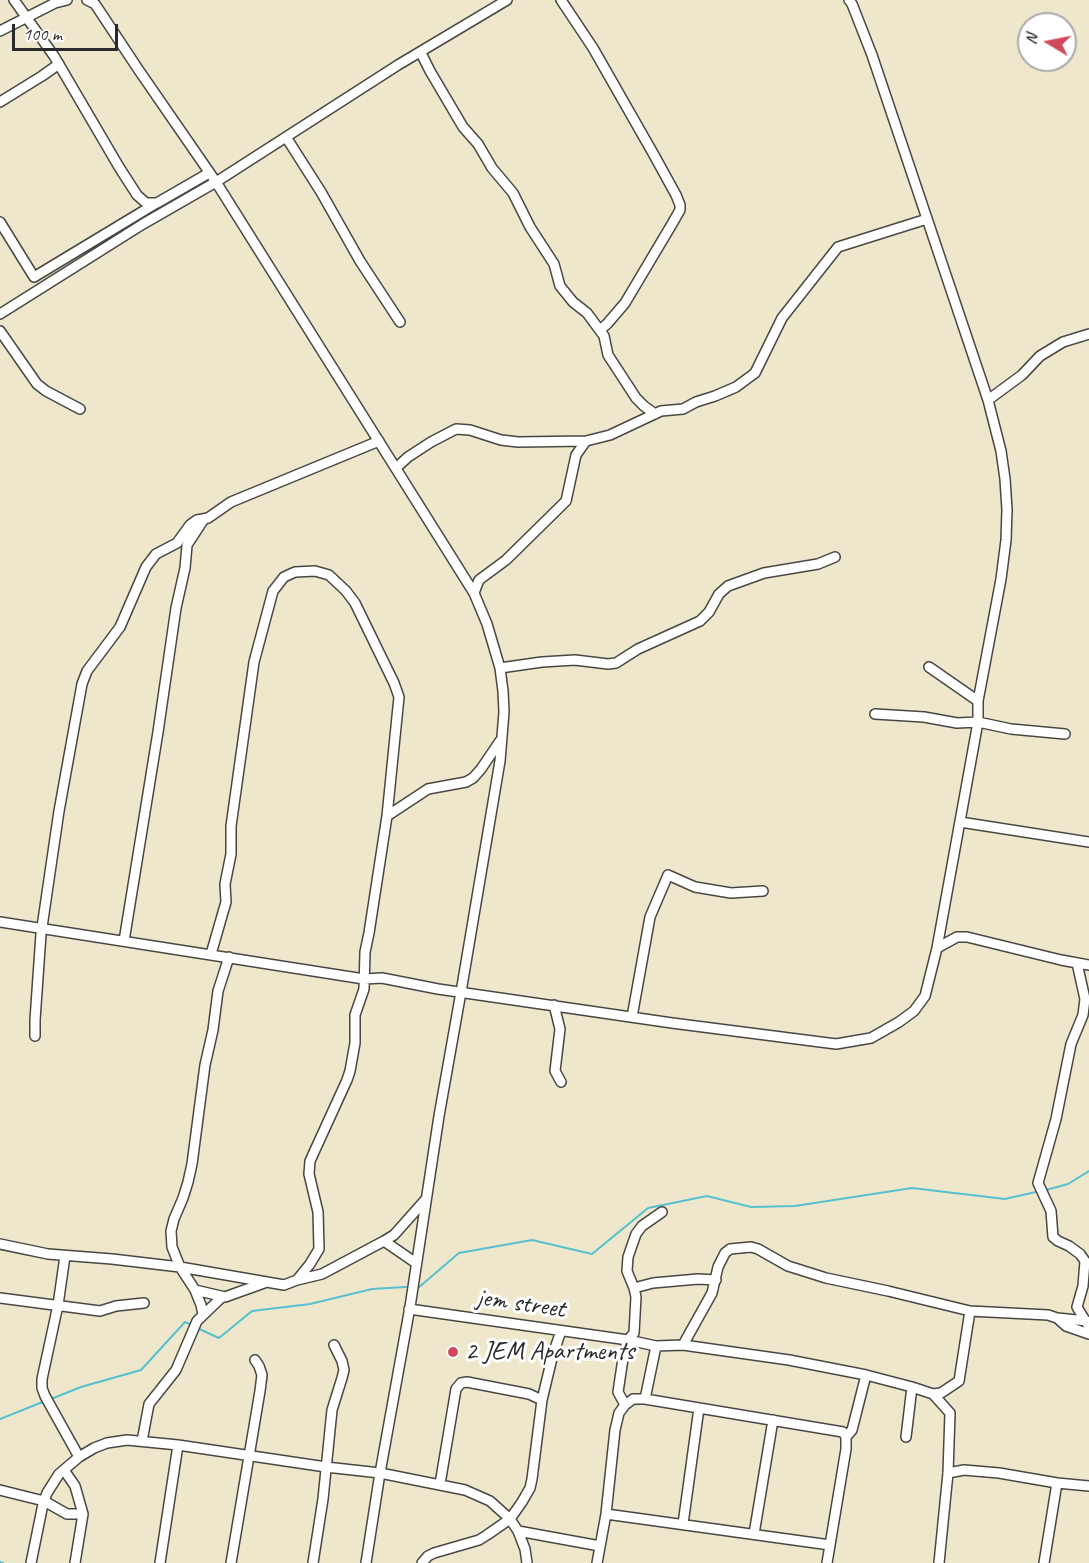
<!DOCTYPE html>
<html>
<head>
<meta charset="utf-8">
<style>
	body { margin:0 }
	#map { position:relative; width:1089px; height:1563px; overflow:hidden; background:#efe7cc; font-family:Caveat,sans-serif }
	canvas { display:block }
	.north { position:absolute; left:1017px; top:12px; width:60px; height:60px; box-sizing:border-box; background:#fff; border:2px solid #aaa; border-radius:50%; rotate:280deg; font-size:16px; font-weight:700; line-height:24px; text-align:center; color:#2b2b2b }
	.north::after { content:''; display:block; margin:auto; width:21px; height:27px; background:#d1495b; clip-path:polygon(50% 0,100% 100%,50% 72%,0 100%) }
	.scale { position:absolute; left:12px; top:24px; width:106px; height:27px; box-sizing:border-box; border:3px solid #2b2b2b; border-top:0; padding-left:8px; font-size:18px; line-height:21px; white-space:nowrap; color:#2b2b2b; -webkit-text-stroke:4px #fff; paint-order:stroke }
</style>
</head>
<body>
<div id="map">
<canvas width="1089" height="1563"></canvas>
<div class="north">N</div>
<div class="scale">100 m</div>
</div>
<script>
const c = document.querySelector('canvas').getContext('2d');
c.lineJoin = 'round';
const poly = rows => new Path2D(rows.map(r => 'M' + r).join(''));
function stroke(path, color, width, dash) { c.strokeStyle = color; c.lineWidth = width; c.lineCap = dash ? 'butt' : 'round'; c.setLineDash(dash || []); c.stroke(path); }
function drawText(font, color, halo, rows, align = 'center') {
  c.font = font + ' Caveat,sans-serif'; c.lineWidth = 6; c.setLineDash([]); c.textBaseline = 'middle'; c.strokeStyle = halo; c.fillStyle = color; for (const [text, x, y, turn = 0] of rows) {
    c.save(); c.translate(x, y); c.rotate((+turn || 0) * Math.PI / 180); c.textAlign = isNaN(turn) ? turn : align; if (halo) c.strokeText(text, 0, 0); c.fillText(text, 0, 0); c.restore();
  }
}
stroke(poly([
	[1046,1190,1068,1184,1089,1171],
	[418,1288,459,1253,532,1240,592,1254,648,1208,707,1196,751,1207,795,1206,912,1188,1005,1199,1040,1191],
	[197,1328,219,1338,252,1311,310,1304,372,1289,406,1287],
	[51,1399,81,1387,141,1370,185,1322,192,1325],
	[0,1419,45,1401],
	[0,1562,3,1563]
]), '#56c0d1', 2);
const minor = poly([
	[14,0,54,56,119,167,137,195,146,203,157,203,209,173],
	[87,0,95,4,138,69,216,182,474,593,487,624,500,668,503,691,504,712,500,761,461,992,439,1116,410,1307,380,1473,366,1563],
	[561,0,593,48,654,155,676,195,680,205,680,210,672,224,625,303,607,324,600,330],
	[0,31,55,3,67,0],
	[421,53,430,71,463,127,478,144,492,168,513,193,530,227,554,264,560,286,573,302,587,313,604,336,608,355,636,398,644,406,655,414],
	[0,102,42,76,59,64],
	[286,137,321,192,360,261,400,322],
	[0,222,34,277,155,204],
	[0,314,143,224,216,182,398,65,507,0],
	[0,331,37,384,46,391,80,409],
	[988,400,1022,375,1040,356,1063,342,1089,334],
	[396,468,408,457,431,442,456,429,470,430,501,440,518,442,586,441],
	[474,593,479,580,506,560,566,501,576,455,586,441,610,435,661,411,683,409,696,402,715,396,736,387,755,373,782,318,838,247,927,219],
	[929,667,978,701],
	[500,668,542,662,575,660,608,664,616,663,638,649,700,621,709,612,719,594,728,586,764,573,818,564,835,557],
	[875,714,924,717,957,723,978,722,1011,729,1065,734],
	[387,816,428,789,466,782,473,778,481,769,500,741],
	[960,822,1089,842],
	[0,922,364,979,382,978,438,989,672,1023,836,1044,871,1038,899,1022,914,1011,925,996,937,948,978,722,978,701,1001,579,1006,540,1007,510,1005,479,1001,451,988,400,872,55,852,4,849,0],
	[124,941,158,732,176,608,185,568,187,545,204,519],
	[937,948,957,937,967,937,1061,960,1089,965],
	[211,954,226,902,225,884,231,854,231,826,254,662,273,591,284,577,295,572,315,571,329,575,346,591,355,603,394,683,399,697,387,816,369,933,365,952,364,989,355,1015,355,1043,350,1071,347,1080,310,1161,309,1174,318,1212,319,1249,310,1264,297,1280],
	[1077,963,1085,999,1083,1015,1071,1044,1056,1119,1038,1183,1051,1211,1053,1237,1058,1241,1069,1246,1080,1254,1085,1261,1083,1286,1077,1307,1089,1327],
	[554,1005,560,1029,555,1071,561,1082],
	[632,1017,650,917,668,875,695,887,731,893,763,891],
	[35,1036,35,1020,41,934,59,811,82,684,87,671,120,627,146,567,156,554,177,543,190,525,197,520,208,518,231,502,379,441],
	[662,1212,642,1226,636,1234,628,1257,627,1271,634,1288,636,1297,634,1333,628,1340,656,1346,683,1345,789,1360,866,1375,912,1387,933,1394,950,1413,948,1473,939,1563],
	[384,1241,416,1263],
	[0,1244,48,1254,112,1259,180,1267,284,1285,297,1280,322,1274,384,1241,394,1235,426,1199],
	[65,1256,58,1305,42,1379,42,1388,45,1396,79,1457],
	[634,1288,653,1283,698,1279,716,1280],
	[195,1290,225,1297,264,1283],
	[0,1298,100,1311,116,1306,144,1303],
	[409,1309,628,1340,624,1352,618,1392,625,1405],
	[203,1314,201,1305,195,1290,180,1267,172,1247,171,1231,174,1219,183,1198,188,1182,192,1164,205,1065,213,1030,218,991,229,957],
	[1057,1318,1087,1321],
	[683,1345,712,1293,718,1267,725,1253,730,1249,751,1247,758,1249,788,1266,826,1278,888,1291,970,1311,1048,1315,1057,1318,1066,1326,1089,1334],
	[933,1394,941,1393,959,1381,970,1311],
	[645,1399,656,1346],
	[846,1437,852,1430,866,1375],
	[906,1437,912,1387],
	[142,1441,149,1404,176,1370,197,1321,222,1297],
	[64,1470,75,1486,83,1514,75,1563],
	[948,1473,964,1470,999,1473,1057,1483,1089,1486],
	[440,1484,456,1389,461,1383,467,1382,529,1394,542,1400],
	[0,1490,44,1501,67,1514,83,1514],
	[606,1514,830,1545],
	[683,1524,699,1408],
	[518,1531,600,1546],
	[754,1534,773,1420],
	[31,1563,43,1504,47,1493,59,1474,79,1457,94,1448,107,1443,127,1440,178,1445,326,1467,380,1473,465,1490,490,1501,510,1519,518,1531,525,1549,527,1563],
	[160,1563,178,1445],
	[231,1563,260,1391,262,1375,259,1366,255,1360],
	[313,1563,323,1499,332,1410,342,1378,344,1370,342,1361,334,1345],
	[422,1563,428,1556,434,1553,479,1540,487,1535,510,1519,522,1502,530,1488,532,1479,542,1400,553,1354,561,1331],
	[597,1563,606,1514,615,1430,619,1413,625,1405,633,1399,645,1399,843,1432,846,1437,846,1449,827,1563],
	[1044,1563,1057,1483]
]);
stroke(minor, '#484743', 12);
stroke(minor, '#fff', 9);
for (const [x, y, r, color] of [
	[453,1352,6,"#d1495b"]
]) { const dot = new Path2D(); dot.arc(x, y, r, 0, 2 * Math.PI); c.fillStyle = color; c.fill(dot); stroke(dot, '#fff', 2); }
drawText('26px', '#2b2b2b', '#fff', [
	["jem street",521,1304,8]
]);
drawText('26px', '#2b2b2b', '#fff', [
	["2 JEM Apartments",465,1352]
], 'left');
</script>
</body>
</html>
